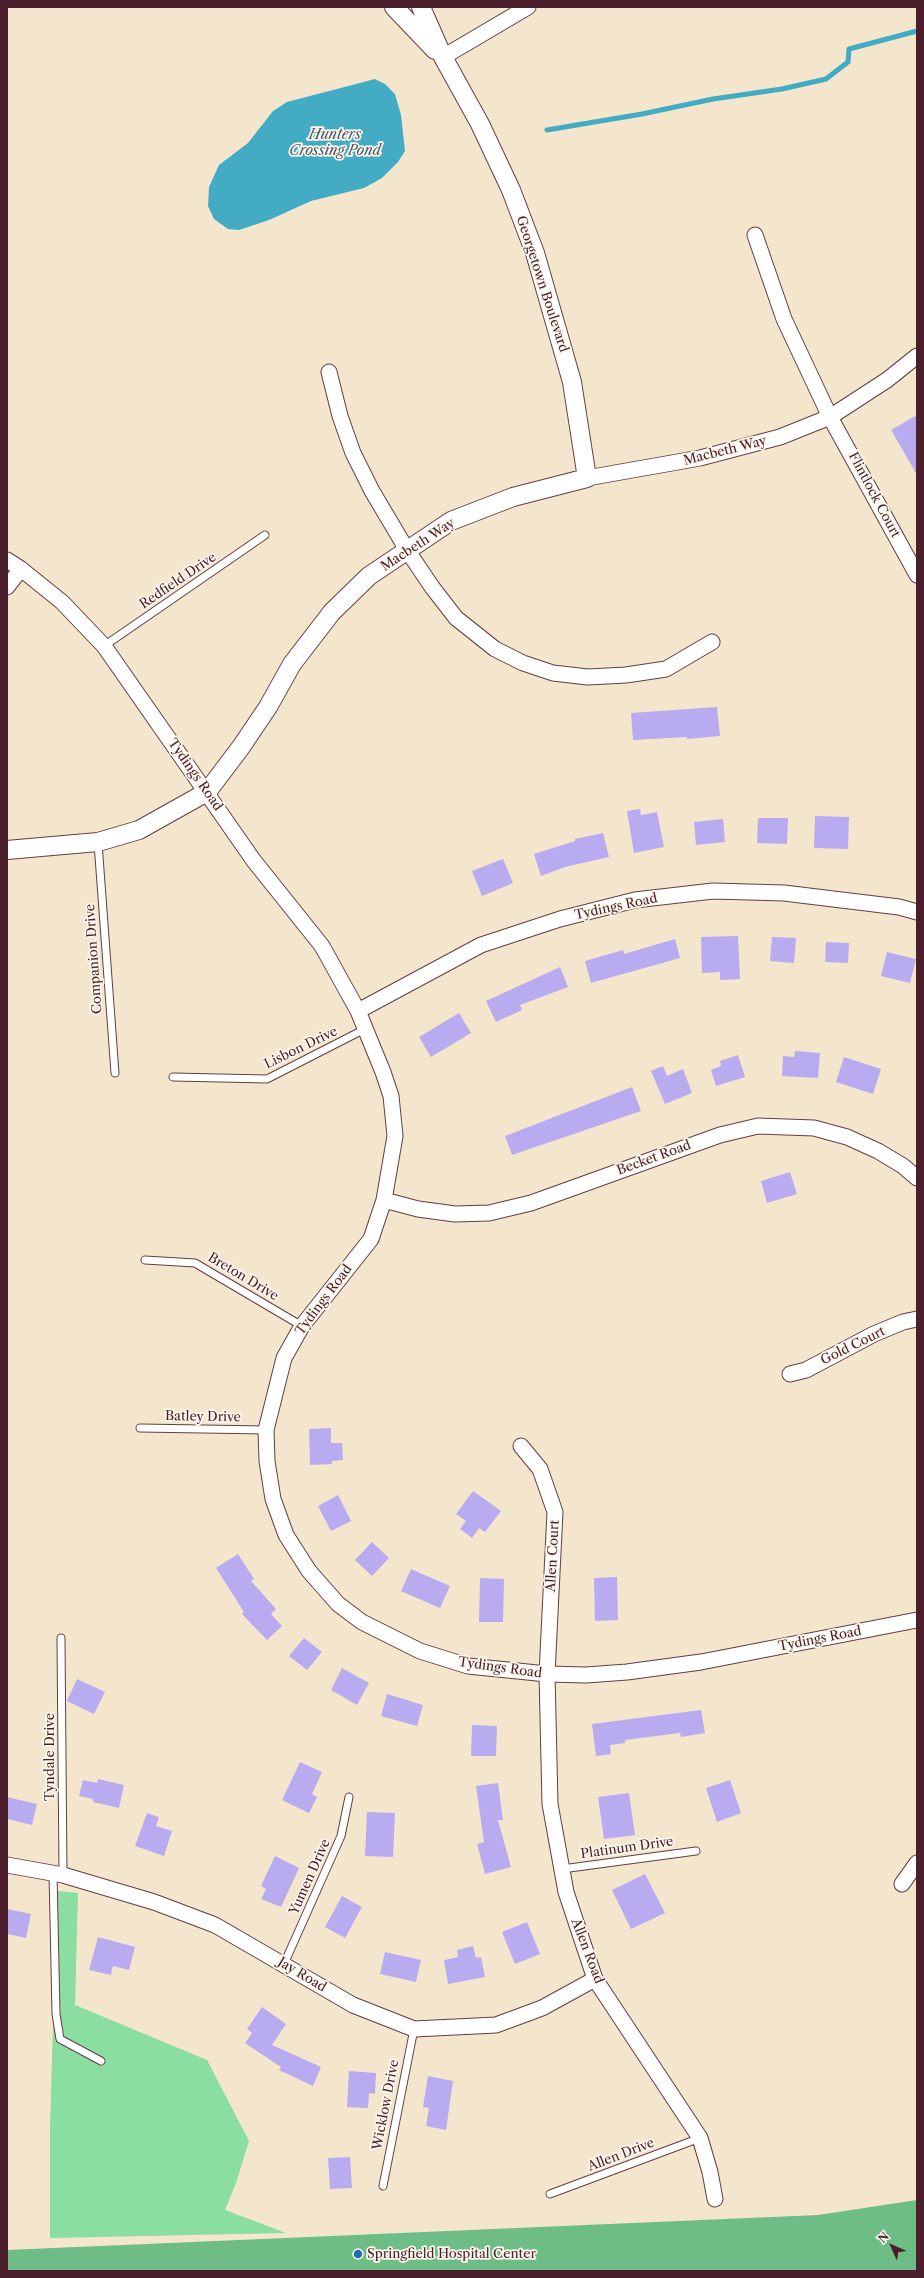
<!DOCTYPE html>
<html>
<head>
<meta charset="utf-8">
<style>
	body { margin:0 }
	#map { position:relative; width:924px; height:2278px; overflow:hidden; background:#f4e6cd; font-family:"Libre Caslon Text",serif }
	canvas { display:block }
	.frame { position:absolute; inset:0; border:8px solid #4a1f2b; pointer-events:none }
	.north { position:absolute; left:872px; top:2226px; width:40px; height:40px; -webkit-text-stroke:3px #fbf7ec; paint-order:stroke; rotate:315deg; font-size:11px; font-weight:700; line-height:16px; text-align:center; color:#4a1f2b }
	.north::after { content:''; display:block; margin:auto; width:14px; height:18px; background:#4a1f2b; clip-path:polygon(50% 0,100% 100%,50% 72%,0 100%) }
</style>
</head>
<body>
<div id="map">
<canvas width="924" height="2278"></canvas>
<div class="frame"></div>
<div class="north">N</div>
</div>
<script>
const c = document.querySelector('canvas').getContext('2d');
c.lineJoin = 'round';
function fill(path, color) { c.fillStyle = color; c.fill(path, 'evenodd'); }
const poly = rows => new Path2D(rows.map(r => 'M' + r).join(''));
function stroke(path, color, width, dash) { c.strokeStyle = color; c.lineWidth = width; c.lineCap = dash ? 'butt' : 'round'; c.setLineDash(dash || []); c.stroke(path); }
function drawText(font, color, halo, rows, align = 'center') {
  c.font = font + ' "Libre Caslon Text",serif'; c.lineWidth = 3.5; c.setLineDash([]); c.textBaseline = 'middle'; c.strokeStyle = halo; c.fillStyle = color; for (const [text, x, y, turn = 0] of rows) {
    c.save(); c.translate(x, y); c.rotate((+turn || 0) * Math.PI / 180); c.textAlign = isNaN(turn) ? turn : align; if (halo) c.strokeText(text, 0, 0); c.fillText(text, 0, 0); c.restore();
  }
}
fill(poly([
	[58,1891,78,1893,75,2005,207,2060,249,2141,236,2183,225,2210,286,2233,50,2238,50,2128,54,1990,52,1915]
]), '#89dea0');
fill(poly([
	[917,2200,917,2271,7,2271,7,2250,818,2215]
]), '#6ebd86');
fill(poly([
	[375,79,385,84,395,94,401,115,405,151,398,162,382,178,364,188,311,201,269,220,239,230,228,229,214,219,208,206,209,187,219,165,248,143,273,111,287,102]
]), '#43abc3');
stroke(poly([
	[547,130,642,114,713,99,782,89,826,79,848,62,849,49,917,31]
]), '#43abc3', 5);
fill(poly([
	[917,415,917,475,891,430],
	[717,707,720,736,687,739,687,737,633,740,631,713],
	[640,809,641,815,657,812,664,847,634,853,627,811],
	[815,816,849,817,848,849,814,848],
	[758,818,788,818,787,844,757,843],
	[723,819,725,842,696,845,694,822],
	[603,833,609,857,565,867,541,876,534,854,575,841,575,839],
	[503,859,513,883,482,896,472,871],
	[738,936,740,979,720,980,720,972,702,973,701,937],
	[772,937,796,938,794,963,770,961],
	[675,939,680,958,591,983,585,961,623,950,624,954],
	[826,942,849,943,848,963,825,962],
	[887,952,916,959,910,983,881,976],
	[560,967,568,987,520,1005,522,1010,496,1022,486,1001],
	[459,1013,471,1033,431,1057,419,1037],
	[795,1051,820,1053,818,1078,782,1076,783,1056,794,1057],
	[738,1055,745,1077,716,1086,711,1070,721,1066,720,1061],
	[844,1057,881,1069,873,1094,836,1082],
	[663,1066,667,1076,683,1069,692,1093,665,1104,651,1071],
	[632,1087,641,1111,512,1155,505,1136],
	[790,1172,797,1194,767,1203,761,1181],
	[331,1428,331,1443,342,1443,343,1460,332,1461,332,1464,310,1465,309,1429],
	[473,1491,501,1511,485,1532,479,1528,472,1538,460,1529,466,1521,456,1514],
	[338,1495,351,1521,331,1531,318,1506],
	[372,1542,389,1558,372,1576,355,1560],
	[238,1554,254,1579,251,1581,276,1609,271,1614,282,1626,267,1640,242,1614,244,1612,216,1568],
	[411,1569,450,1586,440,1608,401,1591],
	[617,1577,618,1620,595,1621,594,1578],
	[480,1578,504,1579,503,1622,479,1622],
	[304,1638,322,1652,307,1670,289,1656],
	[342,1668,369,1683,357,1705,331,1690],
	[77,1679,105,1692,94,1714,67,1701],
	[387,1694,423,1705,417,1726,381,1716],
	[701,1710,705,1733,681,1737,680,1733,625,1740,625,1743,610,1745,611,1754,596,1756,592,1724],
	[472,1725,497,1726,496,1756,471,1756],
	[300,1762,322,1772,312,1794,317,1797,309,1813,282,1800],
	[98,1779,124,1785,119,1808,93,1802,93,1799,79,1796,83,1780,97,1783],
	[730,1780,741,1813,717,1822,706,1788],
	[498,1783,503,1820,498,1820,511,1867,485,1874,477,1844,484,1842,476,1786],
	[629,1793,635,1835,604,1839,598,1797],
	[7,1797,37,1804,32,1825,7,1819],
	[367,1812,395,1813,393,1857,365,1856],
	[147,1813,159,1817,156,1826,172,1831,164,1856,135,1846],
	[275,1856,299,1868,281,1907,261,1899,266,1889,261,1886],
	[645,1874,665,1913,631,1929,612,1890],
	[342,1896,362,1907,345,1938,325,1927],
	[7,1909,31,1914,26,1938,7,1934],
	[527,1922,540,1954,515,1964,502,1932],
	[98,1937,135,1947,129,1970,113,1966,111,1975,89,1970],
	[473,1946,476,1958,481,1957,485,1977,448,1984,444,1960,458,1957,457,1950],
	[385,1952,421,1960,416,1982,380,1974],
	[262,2007,286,2024,272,2045,321,2067,313,2086,279,2070,281,2067,245,2043,252,2033,247,2029],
	[349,2071,376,2073,375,2094,369,2093,368,2108,347,2107],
	[428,2076,453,2081,446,2130,426,2126,429,2108,423,2107],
	[350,2157,352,2188,330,2189,328,2158]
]), '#b9abf0');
const service = poly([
	[104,646,265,535],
	[98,843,115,1073],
	[173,1077,267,1079,365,1029],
	[145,1260,195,1263,302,1326],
	[140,1428,266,1430],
	[61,1638,63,1875],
	[562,1869,696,1851],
	[53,1873,56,2014,60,2039,101,2061],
	[284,1964,341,1836,349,1797],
	[383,2186,414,2029],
	[550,2194,700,2138]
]);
const minor = poly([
	[443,57,528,7],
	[755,235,784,319,830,417,917,575],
	[329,372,340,416,353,453,372,491,407,550,432,587,456,618,495,649,523,663,553,673,588,677,626,675,666,669,712,642],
	[587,478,700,458,780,437,830,417,887,380,917,356],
	[7,560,21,569,62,602,104,646,254,861,322,946,358,1011,383,1072,391,1096,395,1136,384,1200,371,1239,302,1326,284,1358,266,1430,267,1461,273,1499,286,1535,309,1571,338,1604,362,1622,420,1651,468,1666,547,1674,586,1675,627,1672,701,1662,917,1620],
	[7,587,21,569],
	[358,1011,481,945,560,919,635,900,713,891,784,893,899,907,917,912],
	[384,1200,418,1209,455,1214,489,1213,531,1203,720,1135,758,1126,814,1128,847,1137,878,1151,903,1166,917,1178],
	[790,1374,806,1370,874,1334,903,1322,917,1319],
	[521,1446,540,1469,555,1512,547,1674,550,1804,566,1892,595,1979,700,2138,710,2172,715,2199],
	[7,1865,63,1875,154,1902,215,1925,353,2005,414,2029,496,2025,542,2008,595,1979],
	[902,1884,917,1863]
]);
const tertiary = poly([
	[394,7,435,50],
	[7,850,98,842,139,830,207,792,241,747,268,707,292,664,332,612,369,576,451,521,513,497,587,478,572,382,535,253,511,190,480,124,443,57,421,7]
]);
stroke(service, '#643d43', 9);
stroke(minor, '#643d43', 17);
stroke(tertiary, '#643d43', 20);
stroke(service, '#fff', 7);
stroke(minor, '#fff', 15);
stroke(tertiary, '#fff', 18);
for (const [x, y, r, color] of [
	[358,2254,5,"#1f6fb2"]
]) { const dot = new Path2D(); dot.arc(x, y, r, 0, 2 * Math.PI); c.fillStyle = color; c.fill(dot); stroke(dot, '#fbf7ec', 1.5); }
drawText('13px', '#4a1f2b', '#fbf7ec', [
	["Georgetown Boulevard",542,284,72],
	["Macbeth Way",725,451,-14],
	["Flintlock Court",874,495,62],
	["Macbeth Way",418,545,-33],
	["Redfield Drive",178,581,-34],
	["Tydings Road",195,775,55],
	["Tydings Road",616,907,-12],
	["Companion Drive",94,959,-94],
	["Lisbon Drive",301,1048,-26],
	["Becket Road",654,1158,-20],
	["Breton Drive",243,1277,31],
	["Tydings Road",324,1300,-53],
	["Gold Court",853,1346,-26],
	["Batley Drive",203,1417,1],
	["Allen Court",553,1556,-87],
	["Tydings Road",820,1639,-11],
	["Tydings Road",500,1668,8],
	["Tyndale Drive",50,1757,-90],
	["Platinum Drive",627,1848,-8],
	["Yumen Drive",310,1877,-66],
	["Allen Road",587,1951,69],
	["Jay Road",302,1975,31],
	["Wicklow Drive",386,2105,-79],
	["Allen Drive",621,2155,-21]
]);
drawText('13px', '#4a1f2b', '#fbf7ec', [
	["Springfield Hospital Center",367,2254]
], 'left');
drawText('italic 14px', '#475768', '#fbf7ec', [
	["Hunters",335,135],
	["Crossing Pond",335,151]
]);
</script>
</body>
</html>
